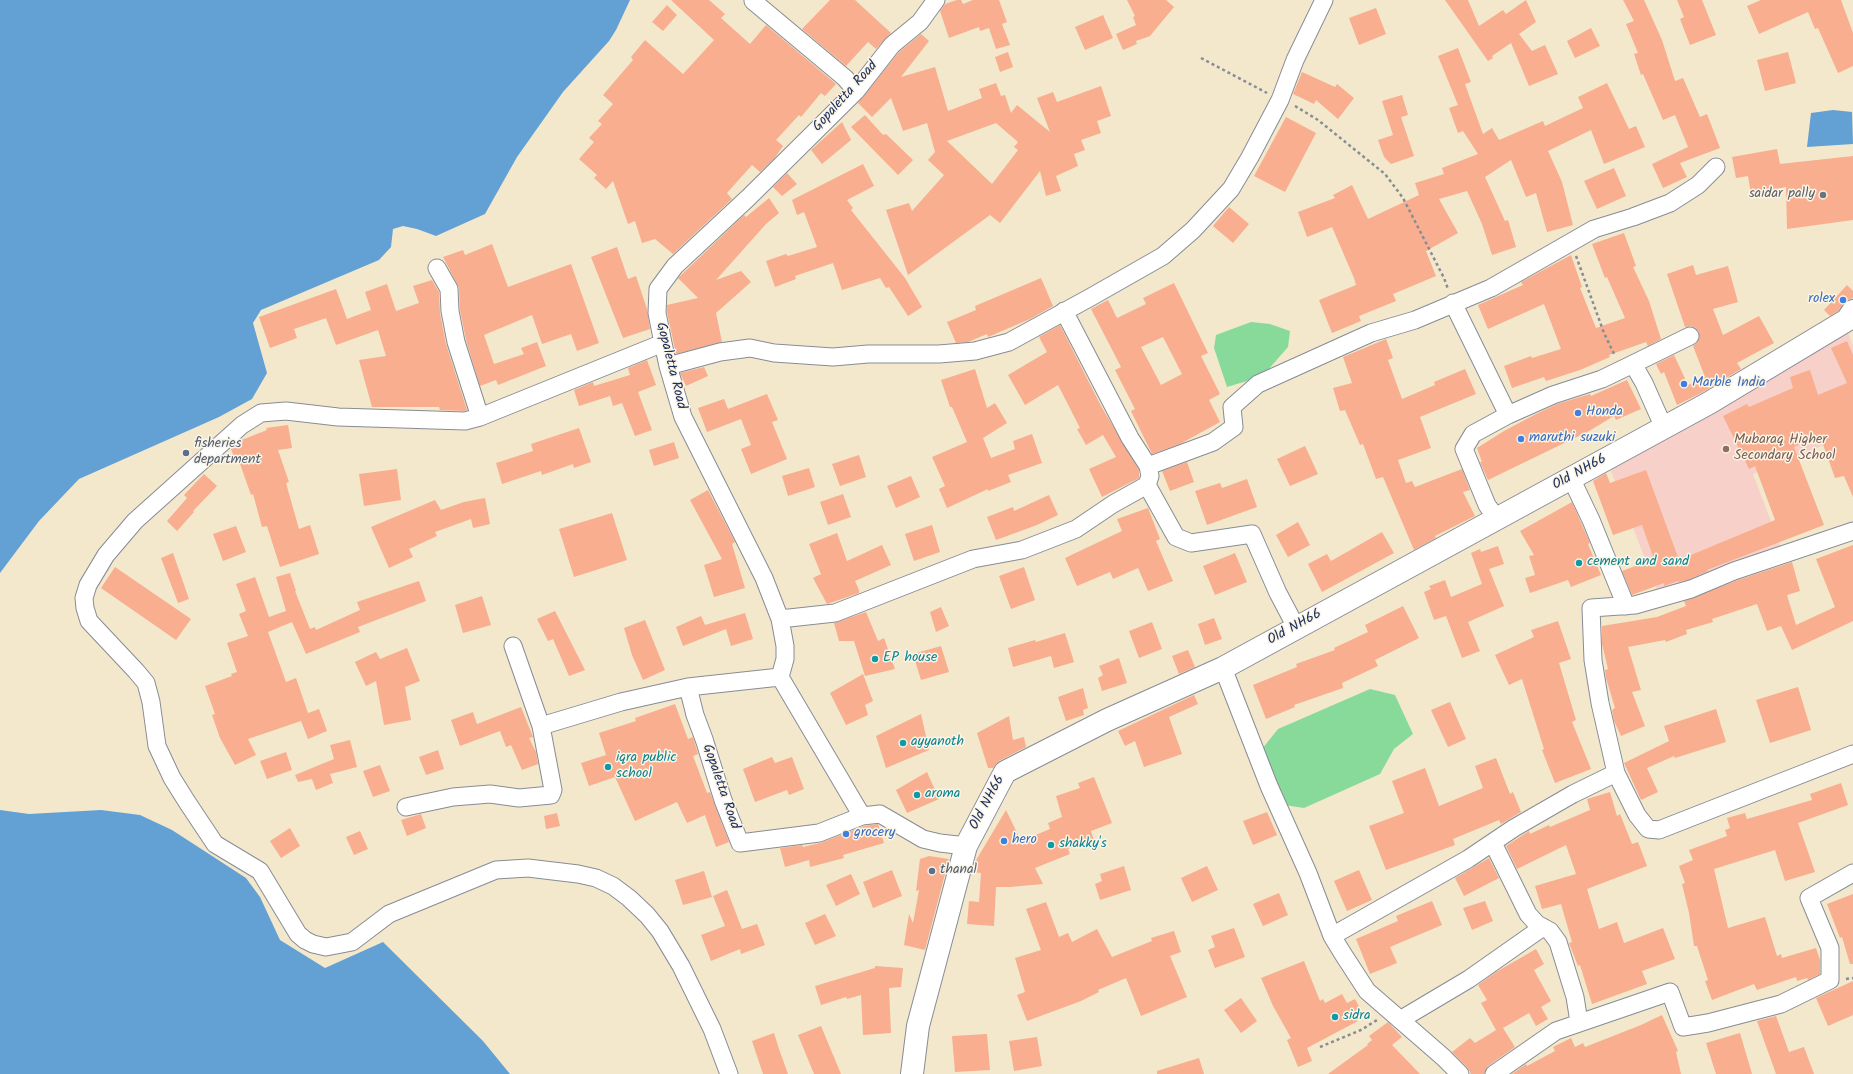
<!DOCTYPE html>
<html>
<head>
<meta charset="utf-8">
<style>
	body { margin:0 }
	canvas { display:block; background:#f3e8cc }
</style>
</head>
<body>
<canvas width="1853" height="1074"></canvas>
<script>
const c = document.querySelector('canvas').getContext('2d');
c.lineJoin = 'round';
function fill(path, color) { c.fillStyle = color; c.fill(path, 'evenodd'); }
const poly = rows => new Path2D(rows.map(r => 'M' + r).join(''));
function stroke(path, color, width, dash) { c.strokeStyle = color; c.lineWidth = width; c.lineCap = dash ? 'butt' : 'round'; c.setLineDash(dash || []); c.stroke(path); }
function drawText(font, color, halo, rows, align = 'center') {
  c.font = font + ' Kalam,sans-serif'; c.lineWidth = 3; c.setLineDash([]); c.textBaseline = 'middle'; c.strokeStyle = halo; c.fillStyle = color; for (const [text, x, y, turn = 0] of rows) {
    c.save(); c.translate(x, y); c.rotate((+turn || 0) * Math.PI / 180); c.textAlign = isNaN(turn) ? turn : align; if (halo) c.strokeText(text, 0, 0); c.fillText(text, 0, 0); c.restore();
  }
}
fill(poly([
	[1848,333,1853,346,1853,433,1753,474,1782,550,1659,595,1609,466]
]), '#f7d1c9');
fill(poly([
	[1251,322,1270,324,1290,331,1288,347,1267,371,1247,381,1227,387,1214,348,1216,335],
	[1370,689,1395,695,1413,734,1394,749,1380,774,1304,808,1284,805,1262,749,1278,729]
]), '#88da9a');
fill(poly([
	[0,0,630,0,616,30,609,41,563,92,517,157,485,214,436,236,417,229,403,226,393,229,391,247,379,260,261,310,253,323,267,373,252,399,219,417,79,479,39,521,0,573],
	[1833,110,1852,112,1853,144,1807,147,1811,113],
	[0,810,29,814,101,810,140,815,172,830,246,878,260,897,280,940,325,968,383,942,483,1041,510,1074,0,1074]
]), '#63a1d5');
fill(poly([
	[671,0,709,0,725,14,721,18,750,44,766,25,836,84,825,96,821,93,801,117,799,115,776,140,783,146,774,159,760,172,752,165,727,193,732,199,673,254,655,239,642,243,635,221,628,224,613,181,606,189,594,178,597,175,579,159,594,142,589,138,602,124,598,121,613,104,603,95,633,60,631,57,645,40,683,74,714,40],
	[830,0,855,0,891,33,876,49,868,42,846,66,802,29],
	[957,0,961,0,963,4,973,0,999,0,1007,22,1002,24,1010,45,996,49,989,28,980,31,979,27,949,38,940,11,945,4],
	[1127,0,1166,0,1174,7,1150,36,1136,41,1137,44,1123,50,1116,34,1136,25,1133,17,1135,16],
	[1445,0,1468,0,1479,26,1503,10,1506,14,1526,0,1536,22,1519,34,1532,51,1545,45,1558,74,1529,86,1511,43,1492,56,1493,58,1488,61],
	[1623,0,1644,0,1662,40,1675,81,1683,78,1700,117,1707,114,1720,148,1680,163,1687,177,1663,188,1652,164,1688,147,1675,115,1663,120,1643,74,1641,75,1634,54,1638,53,1626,24,1634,21],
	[1677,0,1702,0,1716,35,1690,45,1680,19,1684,17],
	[1761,0,1841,0,1853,33,1853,66,1838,73,1818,28,1815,29,1808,12,1759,34,1747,6],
	[667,5,677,15,663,31,652,22],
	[1376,8,1386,34,1359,45,1349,18],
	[1103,15,1113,38,1085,50,1075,27],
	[1591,28,1600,46,1575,58,1567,41],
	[921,34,929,41,901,77,935,67,948,111,982,98,979,89,996,83,1001,96,1005,95,1011,113,1017,105,1050,132,1037,98,1053,92,1057,102,1101,86,1111,116,1097,121,1101,133,1081,140,1085,150,1074,154,1078,166,1056,176,1061,191,1046,196,1040,171,1000,223,990,215,908,275,886,210,909,203,912,211,944,175,928,160,935,152,927,123,903,131,891,98,872,117,858,103,899,52],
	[996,123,1018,142,1014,147,1018,150,992,184,947,141],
	[1458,48,1471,82,1465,84,1483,134,1492,128,1499,140,1543,121,1545,126,1583,108,1578,97,1607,83,1629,129,1636,126,1645,147,1604,164,1591,130,1548,151,1562,182,1573,225,1547,232,1536,193,1526,197,1511,160,1485,177,1505,221,1508,220,1516,247,1492,255,1482,224,1467,191,1439,199,1458,233,1426,251,1436,276,1393,294,1396,301,1359,316,1361,321,1332,333,1319,300,1356,285,1354,278,1332,227,1307,237,1298,212,1335,198,1333,195,1352,185,1368,219,1419,195,1415,183,1444,174,1442,168,1478,154,1463,131,1458,133,1449,108,1458,105,1438,56],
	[1008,52,1013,67,1000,72,995,57],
	[1788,52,1796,83,1765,91,1757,60],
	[1302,72,1335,87,1337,84,1354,98,1338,119,1316,100,1314,104,1293,94],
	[1402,95,1408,115,1401,117,1414,156,1391,164,1384,157,1378,140,1393,135,1382,101],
	[865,115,883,135,886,134,913,160,898,175,851,127],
	[1286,117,1316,133,1285,192,1254,176],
	[842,122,851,140,822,164,811,150],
	[1777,149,1780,164,1853,156,1853,220,1787,229,1786,187,1751,194,1748,176,1736,178,1732,157],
	[863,164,874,186,847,200,853,208,851,210,905,278,922,307,908,316,889,287,886,288,880,278,842,290,833,263,795,276,796,279,775,287,766,261,786,254,788,256,817,247,804,212,797,215,792,200],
	[1614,168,1626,196,1597,209,1584,181],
	[787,173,797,184,782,196,773,187],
	[769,198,779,213,766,224,716,280,741,271,751,282,716,313,722,342,676,354,667,312,667,305,698,298,678,278,744,215,746,217],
	[1229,207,1249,224,1233,243,1213,226],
	[1624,233,1636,266,1633,267,1649,301,1661,339,1648,346,1646,342,1609,355,1610,357,1580,370,1546,381,1544,377,1512,388,1504,366,1531,356,1532,358,1561,349,1544,304,1488,329,1478,305,1523,285,1521,282,1571,255,1582,287,1580,288,1596,328,1625,318,1607,277,1605,278,1592,244],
	[492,244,508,287,571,264,599,343,577,351,571,334,542,344,532,315,484,335,494,364,524,354,521,348,537,342,546,366,498,385,496,380,480,386,466,340,460,310,459,288,443,257,463,250,465,255],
	[617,247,628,279,636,276,647,309,650,329,623,338,591,257],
	[1693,265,1696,275,1728,266,1738,302,1713,309,1723,335,1759,316,1774,343,1737,363,1741,369,1703,392,1677,405,1664,372,1661,374,1656,364,1674,355,1688,385,1705,377,1693,346,1698,341,1699,332,1696,328,1691,326,1685,327,1667,274],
	[1041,278,1053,306,1030,319,988,337,987,334,968,342,956,343,947,322,976,310,975,306],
	[432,280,439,292,440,313,446,344,467,410,464,411,440,410,439,407,372,407,359,360,386,356,378,330,336,345,326,318,294,329,297,338,270,348,259,317,336,289,347,319,371,310,365,292,387,284,396,311,419,303,413,286],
	[1174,283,1208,353,1201,356,1220,394,1209,400,1220,422,1180,444,1152,454,1131,411,1135,409,1115,370,1121,367,1091,309,1108,300,1117,318,1146,304,1143,298],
	[1163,337,1182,374,1161,385,1141,347],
	[1847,285,1853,291,1853,298,1847,300,1838,311,1830,316,1824,310],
	[1060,325,1101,406,1139,470,1139,478,1102,497,1089,469,1116,457,1103,435,1086,445,1077,429,1080,428,1058,385,1025,405,1008,375,1047,352,1039,337],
	[1386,339,1393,358,1388,360,1402,399,1435,385,1434,382,1465,369,1476,394,1420,417,1431,448,1398,460,1406,483,1412,481,1415,487,1462,469,1470,490,1463,492,1475,516,1435,536,1436,538,1414,550,1383,477,1376,479,1363,444,1360,445,1345,410,1340,411,1333,388,1352,383,1343,357],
	[1847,341,1853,355,1853,497,1844,476,1835,478,1820,436,1794,447,1824,525,1707,570,1708,571,1688,580,1678,582,1678,581,1664,586,1664,583,1632,595,1622,571,1654,559,1642,525,1613,535,1593,481,1606,473,1610,483,1646,470,1679,560,1775,520,1755,466,1749,469,1723,416,1747,404,1749,407,1793,388,1790,377,1810,370,1818,395,1847,383,1831,348],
	[647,360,656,385,638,392,652,430,635,436,622,403,613,406,610,396,579,406,574,390,593,382,594,386,630,375,628,368],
	[704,367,708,376,686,386,680,373],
	[975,369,987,408,995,403,1007,423,983,438,991,458,1015,449,1013,441,1032,434,1042,463,1008,475,1011,482,988,491,988,489,947,508,939,489,945,486,932,457,967,442,952,407,950,407,941,380],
	[1627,380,1641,409,1616,420,1614,416,1589,431,1488,480,1480,462,1482,462,1477,448,1504,431,1536,414,1557,404,1590,394,1591,396],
	[767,394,778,420,772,422,787,459,751,474,741,449,751,445,741,419,707,432,698,408,724,399,728,409],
	[288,425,292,448,278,450,289,482,286,483,299,529,310,525,319,554,280,567,267,526,262,527,253,494,251,495,239,461,236,462,231,449,239,441,267,430,266,428],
	[579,428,591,462,574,468,573,464,542,475,541,471,502,484,496,463,533,451,531,444],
	[674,442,679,458,654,466,649,450],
	[1305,446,1318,474,1290,486,1277,459],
	[859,455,866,477,840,486,832,464],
	[1187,462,1194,482,1170,491,1162,471],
	[809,468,815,487,788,496,782,476],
	[397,469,401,500,364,506,359,474],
	[204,474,217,486,193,511,194,512,177,531,167,521,187,498,184,495],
	[911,476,920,497,896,508,887,486],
	[1247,479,1257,507,1207,525,1195,491,1220,483,1222,488],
	[708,490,735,542,732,544,745,588,714,597,704,565,722,559,690,500],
	[843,494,851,517,828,525,820,502],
	[1049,495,1058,515,1037,525,996,540,987,517,1013,507,1014,511],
	[485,498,490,524,473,528,471,519,435,532,437,536,409,549,413,557,389,568,371,527,435,500,441,510,464,502],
	[1572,502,1590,543,1588,544,1601,575,1571,587,1568,580,1530,593,1525,578,1535,575,1529,556,1534,555,1520,531],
	[1148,508,1160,539,1156,541,1173,581,1148,591,1138,568,1113,579,1110,572,1077,586,1065,558,1122,531,1117,519],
	[612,513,627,560,574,577,559,529],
	[1298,522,1310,545,1288,557,1276,535],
	[932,525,940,552,914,561,905,534],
	[236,526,246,552,223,561,213,534],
	[1382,532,1394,553,1322,592,1308,564,1327,554,1331,561],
	[837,533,847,561,882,545,891,565,855,581,859,590,859,593,827,604,813,578,821,574,809,544],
	[1853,545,1853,621,1792,650,1781,626,1767,631,1757,604,1712,619,1713,622,1686,630,1687,634,1666,642,1665,640,1628,647,1641,690,1632,692,1645,726,1621,736,1614,721,1612,710,1615,708,1606,678,1605,670,1608,669,1602,644,1602,626,1657,617,1686,606,1684,601,1738,580,1792,562,1800,591,1787,595,1796,625,1835,607,1816,559],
	[1498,546,1504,564,1489,569,1504,606,1468,622,1480,651,1462,658,1446,616,1434,620,1424,592,1431,589,1429,586,1445,580,1451,597,1482,584,1471,553,1480,549,1481,552],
	[173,553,189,599,178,603,161,558],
	[1235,553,1247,582,1215,595,1203,566],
	[115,567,191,619,176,640,101,588],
	[1024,567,1035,600,1011,609,999,576],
	[290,573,296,591,295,591,310,629,315,627,316,630,360,610,357,602,419,581,426,601,358,627,360,632,306,654,292,622,268,632,286,682,296,678,308,713,319,709,327,731,308,739,301,721,248,739,256,755,235,765,220,738,212,715,215,714,205,686,232,676,231,674,237,672,227,643,248,636,239,614,246,611,236,584,255,577,269,617,286,611,276,577],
	[482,596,491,625,463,633,455,605],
	[1403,606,1419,638,1375,660,1378,666,1342,683,1343,688,1294,705,1295,707,1266,719,1253,685,1297,667,1296,664,1335,650,1334,648,1368,632,1365,625],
	[941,607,949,626,936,632,930,612],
	[555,611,585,670,569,676,553,639,548,641,537,619],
	[866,612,878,641,884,638,895,669,865,676,854,641,839,641,834,623],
	[745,613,753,639,731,646,726,629,683,646,676,627,701,616,705,625],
	[1214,618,1222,639,1205,645,1198,624],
	[645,620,665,670,643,680,632,655,624,628],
	[1558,621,1571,659,1559,663,1576,720,1572,722,1591,769,1555,783,1542,750,1544,749,1522,679,1509,685,1495,655,1534,637,1531,630],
	[1152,622,1162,649,1139,658,1129,631],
	[1065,633,1074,662,1054,668,1051,656,1013,667,1008,648,1035,640,1036,642],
	[941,646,949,672,921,680,913,654],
	[407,648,420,681,405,687,411,720,384,725,376,681,366,686,355,662,376,652,380,659],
	[1188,650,1195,667,1179,674,1172,656],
	[1119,658,1127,683,1102,691,1098,678,1103,675,1099,666],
	[863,674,873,701,865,705,868,715,846,725,830,693],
	[1798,687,1811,730,1770,743,1756,700],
	[1083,688,1088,708,1083,710,1084,715,1066,721,1058,697],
	[1194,695,1198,704,1169,717,1182,754,1144,767,1135,741,1125,746,1118,731],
	[1450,702,1466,739,1448,747,1431,710],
	[675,704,688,739,693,737,698,754,693,756,707,793,710,792,729,842,716,847,705,815,687,823,677,802,635,821,615,777,589,786,581,763,606,755,599,733,636,721,635,718],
	[521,707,533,737,529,738,536,752,538,764,522,770,511,745,506,747,500,731,460,746,451,720,473,712,477,724],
	[1716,709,1726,742,1675,758,1674,756,1647,768,1658,792,1641,800,1624,763,1669,741,1664,726],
	[921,714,929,750,886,768,876,736],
	[1009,716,1013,740,1024,737,1026,747,999,761,993,768,988,768,977,733],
	[350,740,357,767,330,774,333,783,316,790,312,779,298,782,295,775,334,759,330,745],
	[438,750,444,769,426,775,419,757],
	[286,752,292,770,267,779,260,761],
	[772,757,775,763,792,757,804,789,789,795,787,790,755,802,743,769],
	[1496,758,1510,794,1513,792,1521,812,1501,824,1499,820,1453,839,1455,845,1386,870,1369,826,1404,813,1392,781,1425,768,1439,806,1483,788,1475,766],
	[380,765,390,791,373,797,363,771],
	[927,772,939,799,907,813,896,790],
	[1094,777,1112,823,1091,831,1094,841,1068,849,1070,854,1035,868,1043,884,1010,887,996,887,994,926,967,924,969,901,979,902,981,873,972,872,975,862,1006,810,1021,841,1050,829,1048,823,1062,817,1056,796,1080,788,1078,783],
	[1841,783,1848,805,1798,823,1815,872,1785,881,1775,850,1714,869,1728,928,1765,917,1777,956,1781,954,1782,958,1816,948,1820,960,1820,974,1808,980,1807,978,1797,981,1796,977,1757,990,1754,984,1712,1000,1705,981,1708,980,1697,946,1694,946,1689,913,1682,884,1685,883,1679,866,1693,860,1689,850,1727,836,1725,830,1730,828,1727,818,1745,813,1747,819,1812,800,1810,794],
	[1610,792,1617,816,1620,814,1632,844,1638,842,1647,866,1587,889,1599,929,1617,922,1624,943,1663,928,1675,959,1642,971,1647,984,1592,1004,1580,965,1578,966,1569,943,1572,942,1561,904,1542,909,1535,886,1576,874,1566,845,1517,869,1506,846,1529,831,1530,834,1549,825,1550,827,1590,810,1587,799],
	[1267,812,1277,835,1253,845,1243,821],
	[557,813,560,826,546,829,544,816],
	[421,814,426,828,407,836,401,820],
	[878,824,884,843,843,855,844,858,810,867,809,860,785,867,780,848,802,845,803,847,820,843,864,826],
	[290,828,300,846,281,858,270,841],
	[360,831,368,849,354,855,346,837],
	[929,856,949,859,925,950,904,945,909,914,913,923,919,890,916,891,920,859],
	[1489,858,1499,878,1464,896,1455,878],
	[1124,866,1131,890,1100,900,1095,884,1102,881,1100,874],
	[1207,866,1218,890,1192,902,1181,878],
	[892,870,902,896,873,908,863,882],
	[1359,870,1372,900,1347,911,1334,881],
	[704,871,712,897,683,905,675,880],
	[851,874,860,894,836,906,826,885],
	[727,890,742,929,757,924,765,945,741,954,740,949,711,961,701,935,725,926,713,896],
	[1279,893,1288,915,1263,926,1253,904],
	[1853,894,1853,964,1850,964,1842,937,1840,938,1827,904],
	[1432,901,1442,925,1390,947,1397,963,1370,974,1356,939,1398,921,1396,916],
	[1485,901,1493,921,1472,930,1463,908],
	[1046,902,1059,937,1068,933,1072,942,1097,929,1112,957,1152,941,1151,938,1174,931,1181,952,1170,956,1187,997,1141,1016,1126,978,1098,990,1099,992,1081,1001,1027,1021,1017,995,1025,992,1015,958,1041,950,1026,909],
	[825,914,836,936,815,945,805,923],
	[1234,928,1245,957,1215,968,1208,950,1215,947,1211,936],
	[1536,949,1544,964,1534,970,1551,1001,1541,1007,1548,1019,1536,1026,1529,1013,1503,1028,1515,1047,1488,1066,1484,1074,1471,1074,1467,1067,1452,1052,1470,1038,1475,1043,1496,1030,1481,1003,1487,1000,1478,985,1496,972],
	[1304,961,1320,1001,1323,999,1325,1003,1342,994,1347,1003,1355,999,1361,1010,1354,1014,1358,1021,1307,1048,1312,1061,1298,1067,1287,1040,1291,1038,1273,1006,1261,978],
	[875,966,903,968,901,987,889,988,891,1033,863,1035,861,995,847,999,846,997,821,1005,815,986,875,968],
	[1853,981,1853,1015,1828,1026,1816,998],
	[1241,998,1257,1021,1241,1033,1224,1010],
	[1662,1015,1678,1051,1676,1052,1681,1074,1512,1074,1526,1064,1527,1066,1555,1051,1553,1047,1571,1038,1575,1047,1583,1043,1585,1047,1641,1025],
	[1776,1016,1789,1052,1804,1047,1814,1074,1776,1074,1757,1021],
	[1388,1022,1402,1037,1392,1045,1420,1074,1328,1074,1368,1045,1367,1044,1372,1040,1369,1036],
	[821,1026,841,1074,814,1074,798,1035],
	[774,1033,779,1049,788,1074,763,1074,752,1041],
	[1740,1033,1752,1074,1716,1074,1706,1043],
	[987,1034,990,1070,955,1072,952,1036],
	[1037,1037,1042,1066,1014,1071,1009,1041],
	[1199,1058,1204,1074,1157,1074,1157,1071]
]), '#f8ae8f');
const street = poly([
	[753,1,845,78,856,91],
	[437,268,449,289,450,311,456,342,480,417],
	[1453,303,1508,415],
	[1064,311,1130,438,1148,466],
	[663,343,480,417,465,421,338,417,286,411,261,413,242,425,135,521,106,555,88,585,84,598,85,608,89,621,136,671,146,683,151,702,157,746,172,778,187,802,215,844,260,871,298,934,305,940,313,944,326,947,352,942,389,914,496,870,528,868,578,874,596,878,613,886,629,898,647,915,660,931,681,966,712,1029,729,1074],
	[1633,364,1690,336],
	[668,366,720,352,750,348,774,353,833,357,868,354,939,354,975,351,1009,342,1091,297,1163,256,1193,230,1231,189,1250,157,1280,100,1295,60,1324,0],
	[1571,478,1591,520,1626,606],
	[1147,485,1176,537,1191,543,1252,534,1278,593,1296,627],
	[1497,519,1487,505,1464,449,1473,434,1508,415,1553,395,1602,379,1633,364,1644,383,1664,428],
	[780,619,835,613,973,559,1022,550,1076,529,1113,504,1147,485,1150,476,1148,466,1213,442,1234,427,1232,407,1258,384,1371,333,1415,320,1491,288,1594,229,1633,217,1670,203,1698,185,1716,167],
	[513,646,541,726],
	[1223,668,1269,786,1308,873,1332,936,1343,954,1367,991,1443,1057,1460,1074],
	[780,677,785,659,785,646,780,619,764,578,683,417,668,366,663,343,657,313,658,289,675,266,748,198,856,91,892,45,920,22,936,0],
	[780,677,862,816],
	[688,687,695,715,704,739,723,800,740,843,819,833,862,816,880,814,923,839,940,843,966,846],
	[1616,773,1637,815,1648,829,1659,830,1853,754],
	[406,807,453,797,490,794,519,798,551,795,553,790,541,726,621,702,688,687,780,677],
	[1493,843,1528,914,1537,924,1550,931,1558,942,1575,997,1579,1022],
	[1332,936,1468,859,1514,828,1573,794,1616,773,1600,703,1593,660,1591,608,1635,605,1691,589,1734,571,1853,531],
	[1400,1020,1469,979,1543,927],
	[1494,1074,1556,1031,1670,992,1683,1027,1708,1023,1781,1004,1830,980,1830,948,1809,898,1853,873]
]);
const primary = poly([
	[912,1074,918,1026,966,846,1005,772,1107,720,1223,668,1709,403,1847,320,1853,311]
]);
stroke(street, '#878c95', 19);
stroke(primary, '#878c95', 24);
stroke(poly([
	[1201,58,1267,93],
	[1295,106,1318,120,1385,174,1403,198,1444,278,1448,289],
	[1576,256,1604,333,1615,356],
	[1846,979,1853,978],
	[1320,1047,1361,1030,1377,1020]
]), '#878c95', 2.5, [3, 3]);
stroke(street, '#fff', 17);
stroke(primary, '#fff', 22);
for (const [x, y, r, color] of [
	[1823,195,4,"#6b7280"],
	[1843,300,4,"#3f7fe0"],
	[1684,384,4,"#3f7fe0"],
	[1578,413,4,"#3f7fe0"],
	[1521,439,4,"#3f7fe0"],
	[1726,449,4,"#8d6e63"],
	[186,453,4,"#5c6f8a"],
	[1579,563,4,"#0f9aa8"],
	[875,659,4,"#0f9aa8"],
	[903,743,4,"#0f9aa8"],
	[608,767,4,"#0f9aa8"],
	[917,795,4,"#0f9aa8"],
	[846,834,4,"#3f7fe0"],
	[1004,841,4,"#3f7fe0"],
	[1051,845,4,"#0f9aa8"],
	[932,871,4,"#5c6f8a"],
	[1335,1017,4,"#0f9aa8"]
]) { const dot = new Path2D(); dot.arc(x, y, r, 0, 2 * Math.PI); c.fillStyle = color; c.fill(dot); stroke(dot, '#fcf5e5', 1.5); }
drawText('14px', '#1b2f5e', '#fcf5e5', [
	["Gopaletta Road",846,97,-48],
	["Gopaletta Road",670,366,76],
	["Old NH66",1580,473,-29],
	["Old NH66",1295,628,-29],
	["Gopaletta Road",720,787,71],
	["Old NH66",988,803,-62]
]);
drawText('14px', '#5b616d', '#fcf5e5', [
	["saidar pally",1815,195]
], 'right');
drawText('14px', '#366cbe', '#fcf5e5', [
	["rolex",1835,300,"right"],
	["Marble India",1692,384],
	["Honda",1586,413],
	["maruthi suzuki",1529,439],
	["grocery",854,834],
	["hero",1012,841]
], 'left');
drawText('14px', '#785e54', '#fcf5e5', [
	["Mubaraq Higher",1734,441],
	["Secondary School",1734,457]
], 'left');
drawText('14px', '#4e5e75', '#fcf5e5', [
	["fisheries",194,445],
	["department",194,461],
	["thanal",940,871]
], 'left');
drawText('14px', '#0d838f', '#fcf5e5', [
	["cement and sand",1587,563],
	["EP house",883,659],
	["ayyanoth",911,743],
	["iqra public",616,759],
	["school",616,775],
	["aroma",925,795],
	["shakky's",1059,845],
	["sidra",1343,1017]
], 'left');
</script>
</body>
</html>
